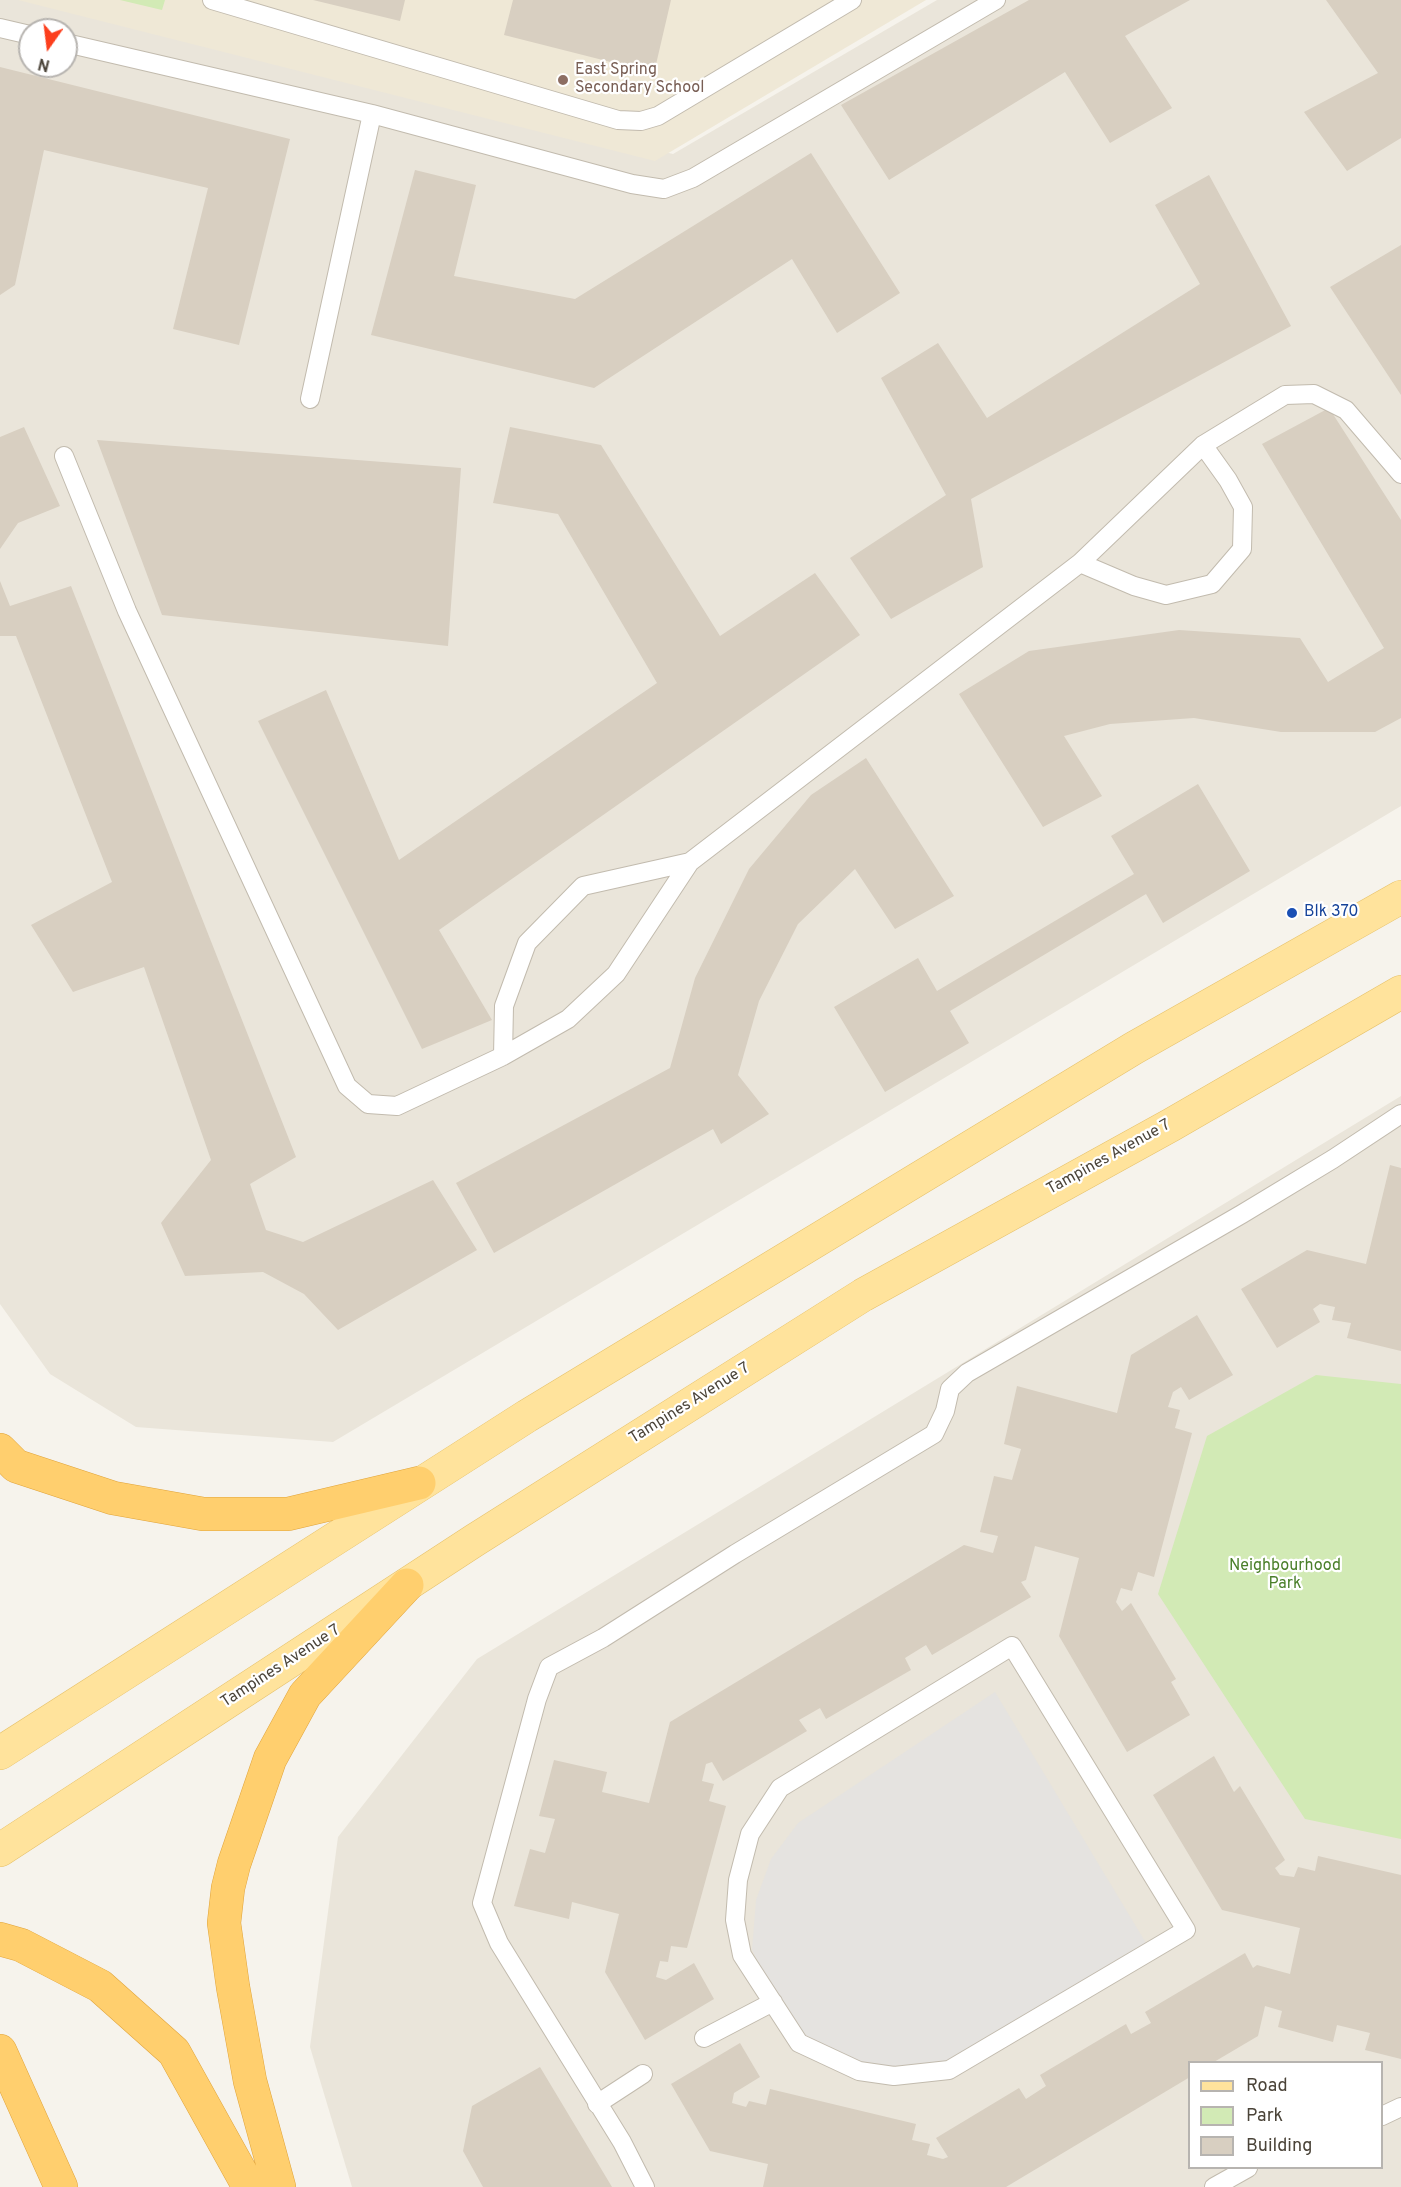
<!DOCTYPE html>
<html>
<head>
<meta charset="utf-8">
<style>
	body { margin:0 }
	#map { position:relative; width:1401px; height:2187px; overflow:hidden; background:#f6f3ec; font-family:Overpass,sans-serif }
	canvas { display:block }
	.legend { position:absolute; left:1188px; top:2061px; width:195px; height:108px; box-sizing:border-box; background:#fff; border:2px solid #b7b4b0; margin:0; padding:8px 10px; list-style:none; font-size:18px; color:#4b4439 }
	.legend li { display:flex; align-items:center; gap:12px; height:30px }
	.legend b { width:30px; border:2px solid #b7b4b0 }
	.north { position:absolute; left:18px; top:18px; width:60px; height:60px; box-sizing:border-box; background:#fff; border:2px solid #b7b4b0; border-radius:50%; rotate:194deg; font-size:16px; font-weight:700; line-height:24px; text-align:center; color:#4b4439 }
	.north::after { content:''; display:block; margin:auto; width:21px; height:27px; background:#fc3f1d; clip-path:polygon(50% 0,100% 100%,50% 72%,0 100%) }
</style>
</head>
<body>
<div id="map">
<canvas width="1401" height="2187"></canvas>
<ul class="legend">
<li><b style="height:8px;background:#ffe39c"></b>Road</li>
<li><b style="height:16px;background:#d2eab5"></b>Park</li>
<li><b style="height:16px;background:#d8cfc1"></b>Building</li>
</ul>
<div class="north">N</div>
</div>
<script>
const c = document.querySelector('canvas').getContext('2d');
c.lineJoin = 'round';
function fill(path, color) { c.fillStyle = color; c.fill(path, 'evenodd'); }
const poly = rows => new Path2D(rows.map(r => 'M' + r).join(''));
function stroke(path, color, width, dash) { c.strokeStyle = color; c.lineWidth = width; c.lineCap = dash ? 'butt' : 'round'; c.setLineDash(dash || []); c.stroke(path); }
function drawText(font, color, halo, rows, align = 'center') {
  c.font = font + ' Overpass,sans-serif'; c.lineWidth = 4.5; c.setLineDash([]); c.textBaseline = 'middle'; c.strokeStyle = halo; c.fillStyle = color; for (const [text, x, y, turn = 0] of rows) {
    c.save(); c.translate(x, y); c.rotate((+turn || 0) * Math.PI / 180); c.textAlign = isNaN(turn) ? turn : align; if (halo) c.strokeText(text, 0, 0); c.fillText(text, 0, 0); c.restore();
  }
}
fill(poly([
	[0,0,56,0,673,154,937,0,1401,0,1401,806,333,1442,136,1427,50,1374,0,1304],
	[30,30,66,30,66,66,30,66],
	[1401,1096,1401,2187,352,2187,310,2047,338,1837,477,1659],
	[1190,2062,1382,2062,1382,2168,1190,2168]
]), '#eae5da');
fill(poly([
	[18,0,926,0,655,161]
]), '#efe8d6');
fill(poly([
	[120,0,165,0,162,10],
	[1316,1375,1401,1384,1401,1839,1305,1819,1158,1594,1207,1436]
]), '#d2eab5');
fill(poly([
	[995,1692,1146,1943,957,2058,909,2068,862,2067,816,2047,773,2002,752,1949,756,1900,771,1859,798,1823]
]), '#e5e3e0');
fill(poly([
	[313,0,405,0,400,21],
	[513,0,671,0,654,73,504,35],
	[1029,0,1190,0,1125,36,1172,108,1110,143,1065,72,889,180,841,105],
	[1326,0,1401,0,1401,138,1347,171,1304,112,1378,73],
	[0,67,290,139,239,345,173,329,208,188,44,150,15,285,0,295],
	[811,153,900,293,837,333,792,259,594,388,371,335,415,170,476,185,454,276,575,299],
	[1209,175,1291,326,971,499,983,567,891,619,850,558,946,495,881,378,938,343,987,418,1200,284,1155,205],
	[1401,245,1401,395,1330,287],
	[1329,408,1401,520,1401,718,1375,732,1281,732,1194,718,1110,724,1064,736,1102,796,1043,827,959,694,1029,651,1179,630,1300,638,1328,682,1384,648,1262,444],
	[24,427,60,506,18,523,0,549,0,437],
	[510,427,601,445,720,636,815,573,860,635,439,930,492,1020,422,1049,258,721,326,690,399,860,657,683,558,514,493,503],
	[97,440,461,468,448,646,162,615],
	[0,581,10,606,71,586,296,1157,250,1184,266,1230,303,1242,433,1180,477,1250,338,1330,304,1294,263,1272,185,1276,161,1223,211,1160,144,967,73,992,31,925,112,882,16,636,0,636],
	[866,758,954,896,895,929,855,869,798,924,759,1001,738,1075,769,1114,721,1144,713,1129,494,1253,456,1183,670,1068,695,978,749,869,811,795],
	[1198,784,1250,871,1163,923,1146,894,950,1011,969,1043,885,1092,834,1007,918,958,937,991,1134,874,1111,836],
	[1390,1165,1401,1168,1401,1351,1347,1338,1351,1323,1332,1320,1335,1307,1320,1304,1313,1309,1320,1322,1277,1348,1241,1289,1307,1250,1366,1264],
	[1197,1315,1233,1375,1189,1400,1181,1387,1173,1392,1168,1407,1180,1410,1175,1428,1192,1433,1154,1577,1138,1572,1132,1591,1121,1588,1116,1602,1122,1611,1131,1603,1176,1679,1171,1682,1190,1715,1127,1752,1059,1636,1079,1558,1035,1546,1026,1580,1021,1582,1031,1597,932,1655,926,1645,905,1658,911,1670,826,1719,820,1708,799,1720,807,1731,723,1781,712,1762,706,1764,702,1781,714,1784,709,1801,726,1806,687,1948,671,1946,668,1962,660,1961,656,1977,666,1980,694,1963,714,1999,645,2040,605,1972,619,1914,572,1902,569,1919,514,1906,530,1849,545,1853,555,1819,539,1816,554,1760,607,1772,602,1792,649,1803,670,1722,964,1545,993,1553,998,1536,980,1532,994,1476,1012,1480,1021,1449,1004,1444,1017,1386,1117,1413,1131,1355],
	[1214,1756,1234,1792,1240,1786,1285,1860,1275,1868,1280,1875,1294,1877,1298,1867,1315,1871,1318,1856,1401,1875,1401,2059,1365,2050,1370,2033,1337,2025,1333,2042,1278,2027,1282,2011,1265,2006,1258,2036,1214,2062,1190,2062,1190,2077,1006,2187,763,2187,768,2164,710,2151,671,2084,740,2043,760,2077,734,2093,732,2103,746,2107,749,2101,766,2105,770,2089,916,2124,912,2140,930,2144,927,2155,943,2159,948,2157,936,2138,1019,2088,1026,2099,1046,2086,1040,2075,1126,2024,1131,2034,1151,2023,1145,2012,1245,1953,1253,1968,1257,1965,1290,1974,1300,1928,1222,1910,1153,1795],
	[540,2067,612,2187,483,2187,463,2151,472,2106]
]), '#d8cfc1');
const lane = poly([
	[212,0,618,120,641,121,658,116,852,0],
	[0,28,30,35],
	[66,43,372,114,632,184,664,189,693,178,996,0],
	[310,399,372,114],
	[64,456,127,611,347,1086,368,1104,397,1106,503,1056,568,1019,616,974,690,862,1080,563,1203,445,1285,395,1314,394,1346,410,1401,474],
	[1080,563,1134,586,1166,595,1212,584,1242,549,1243,507,1228,480,1203,445],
	[503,1056,504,1006,527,943,583,886,690,862],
	[1012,1646,1186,1930,949,2070,894,2076,859,2071,799,2043,742,1955,735,1920,738,1880,750,1834,780,1788,1012,1646],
	[704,2038,773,2002],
	[597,2104,643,2074],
	[1382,2116,1401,2107],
	[645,2187,622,2142,499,1943,482,1903,537,1699,549,1667,603,1638,735,1554,934,1434,945,1411,950,1389,967,1373,1242,1214,1333,1159,1401,1114],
	[1214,2187,1248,2168]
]);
const primary = poly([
	[0,1753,527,1416,1134,1048,1401,897],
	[0,1850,475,1540,863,1295,1171,1125,1401,992]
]);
const highway = poly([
	[0,1450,16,1466,113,1498,203,1514,288,1514,419,1483],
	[0,1939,21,1945,100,1986,174,2052,249,2187],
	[0,2051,61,2187],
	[279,2187,250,2081,233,1987,224,1923,228,1888,234,1864,270,1759,305,1695,407,1585]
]);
stroke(lane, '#c2bbae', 20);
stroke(primary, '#e6c16a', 34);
stroke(highway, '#e0a43c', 34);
stroke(lane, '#fff', 18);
stroke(primary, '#ffe39c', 33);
stroke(highway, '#ffcf6e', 33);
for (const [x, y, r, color] of [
	[563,80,6,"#8d6e63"],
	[1292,913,6,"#1a4fb4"]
]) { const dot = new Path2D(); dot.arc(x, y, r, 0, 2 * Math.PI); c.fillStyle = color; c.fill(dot); stroke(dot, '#fff', 2); }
drawText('16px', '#785e54', '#fff', [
	["East Spring",575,71],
	["Secondary School",575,89]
], 'left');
drawText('16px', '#164399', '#fff', [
	["Blk 370",1304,913]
], 'left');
drawText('16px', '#4b4439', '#fff', [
	["Tampines Avenue 7",1109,1158,-29],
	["Tampines Avenue 7",690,1404,-32],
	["Tampines Avenue 7",281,1667,-33]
]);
drawText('16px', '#4a7f2a', '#fff', [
	["Neighbourhood",1285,1567],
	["Park",1285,1585]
]);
</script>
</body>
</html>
